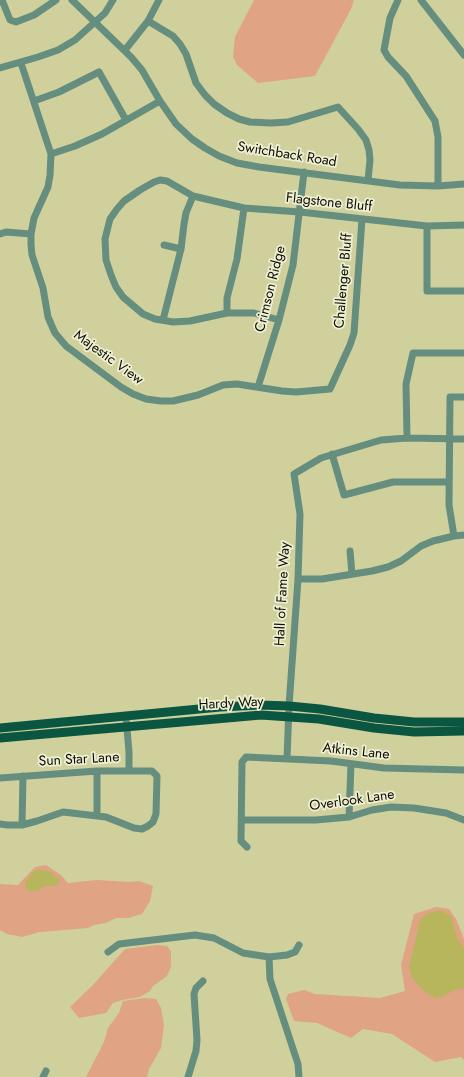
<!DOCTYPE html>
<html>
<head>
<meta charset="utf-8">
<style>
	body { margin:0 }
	canvas { display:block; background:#cfd09c }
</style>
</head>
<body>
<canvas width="464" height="1077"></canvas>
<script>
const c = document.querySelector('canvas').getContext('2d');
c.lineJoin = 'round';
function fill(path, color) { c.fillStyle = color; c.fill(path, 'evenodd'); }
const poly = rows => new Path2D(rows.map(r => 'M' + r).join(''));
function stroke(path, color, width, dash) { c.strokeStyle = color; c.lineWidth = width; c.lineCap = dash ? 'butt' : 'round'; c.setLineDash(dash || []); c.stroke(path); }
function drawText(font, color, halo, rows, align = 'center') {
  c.font = font + ' Jost,sans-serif'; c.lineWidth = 3.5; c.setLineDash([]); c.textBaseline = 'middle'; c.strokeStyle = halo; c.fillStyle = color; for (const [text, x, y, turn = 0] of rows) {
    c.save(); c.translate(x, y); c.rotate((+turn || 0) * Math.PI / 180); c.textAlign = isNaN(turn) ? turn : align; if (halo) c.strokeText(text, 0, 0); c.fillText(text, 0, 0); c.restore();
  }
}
fill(poly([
	[254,0,354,0,351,9,315,76,258,83,237,65,233,57,235,37],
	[46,865,61,875,68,883,97,880,130,882,139,881,153,886,150,901,142,914,128,918,116,918,106,923,94,925,88,928,40,932,22,937,7,934,0,930,0,884,18,885,35,867],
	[436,907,449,909,456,919,464,939,464,1060,461,1057,435,1062,392,1034,363,1029,351,1038,317,1023,294,1021,286,999,288,994,304,990,315,994,380,998,405,991,401,965,414,914],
	[157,945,167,946,171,951,171,967,167,976,153,986,150,991,140,997,122,1000,113,1003,106,1013,79,1018,70,1007,92,986,125,949],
	[145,998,156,999,161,1008,164,1025,161,1048,149,1069,147,1077,86,1077,104,1042,108,1028,119,1013,123,1001]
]), '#e0a383');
fill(poly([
	[38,869,52,872,54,876,61,879,60,881,54,886,45,886,37,891,30,891,27,890,25,887,26,881,33,872],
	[440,910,451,916,457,938,464,948,464,988,458,989,443,996,436,998,426,993,413,979,409,968,420,920,427,914]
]), '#b7b65c');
stroke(poly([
	[2,0,10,20,16,22,34,15,56,0],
	[72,0,131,57,142,70,160,101,176,124,192,139,205,148,219,156,237,163,259,167,400,185,438,186,464,184],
	[398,0,390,18,384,50,388,57,406,76,435,121,438,137,438,186],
	[421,0,464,55],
	[148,21,173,36,180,44,186,54,196,83,205,95,214,104,227,113,239,119,250,122,271,123,288,122,338,107,358,129,366,140,369,150,370,160,368,180],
	[125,50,148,21,159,0],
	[21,63,51,154,50,175,48,187,34,218,31,234,31,244,32,255,43,288,48,317,55,333,66,346,121,387,133,394,146,399,161,401,173,401,198,395,223,385,237,384,282,391,296,392,330,389,350,345,354,333,362,219],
	[0,68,38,57,58,50,75,40,105,13,113,0],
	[34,101,59,92,99,72,126,120],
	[51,154,75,146,102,134,160,101],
	[427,226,427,291,464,291],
	[0,234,6,232,31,234],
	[164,245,181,249],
	[227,313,227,298,237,259,244,208],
	[163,320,181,249,184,224,186,213,193,196],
	[279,320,254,313,227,313,190,321,173,322,155,319,143,314,123,297,116,287,111,275,106,260,105,239,110,219,117,209,124,201,140,190,154,182,160,180,167,181,193,196,244,208,300,212,427,226,464,225],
	[258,387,279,320,293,265,304,172],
	[407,438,406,384,413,353,464,353],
	[332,454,344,495,393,482,449,482],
	[454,536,449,505,450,397,464,397],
	[350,551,352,574],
	[298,579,322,579,372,571,388,567,401,561,421,546,433,541,454,536,464,535],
	[126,717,129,752,129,771],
	[287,759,289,706,298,579,300,514,294,474,321,458,381,440,407,438,464,439],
	[0,778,97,771,152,771,157,776,156,814,153,822,148,826,142,829,134,828,106,817,63,812,37,821,22,825,7,825,0,824],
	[97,816,97,771],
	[349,817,351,764],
	[242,820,316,820,349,817,372,810,391,807,414,808,446,813,464,820],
	[22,825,23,776],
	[247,847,241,841,242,762,246,757,331,761,384,768,464,770],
	[108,952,119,944,195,935,214,938,243,953,269,957,287,955,295,952,299,945],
	[269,957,270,979,298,1064,299,1077],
	[43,1077,46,1071],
	[188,1077,196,1051,197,1040,194,994,196,988,203,981]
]), '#658e7e', 7);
stroke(poly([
	[0,728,220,707,260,705,289,706,320,709,374,718,414,722,464,722],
	[0,738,261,715,319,719,374,728,414,732,464,731]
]), '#0b5641', 9);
drawText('14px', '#0f0f00', '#eeefd5', [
	["Switchback Road",287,155,9],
	["Flagstone Bluff",329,203,6],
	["Challenger Bluff",344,281,-85],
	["Crimson Ridge",271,289,-76],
	["Majestic View",108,358,36],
	["Hall of Fame Way",283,594,-87],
	["Hardy Way",231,704,-3],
	["Atkins Lane",356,752,6],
	["Sun Star Lane",79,760,-3],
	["Overlook Lane",352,801,-8]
]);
</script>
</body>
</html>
